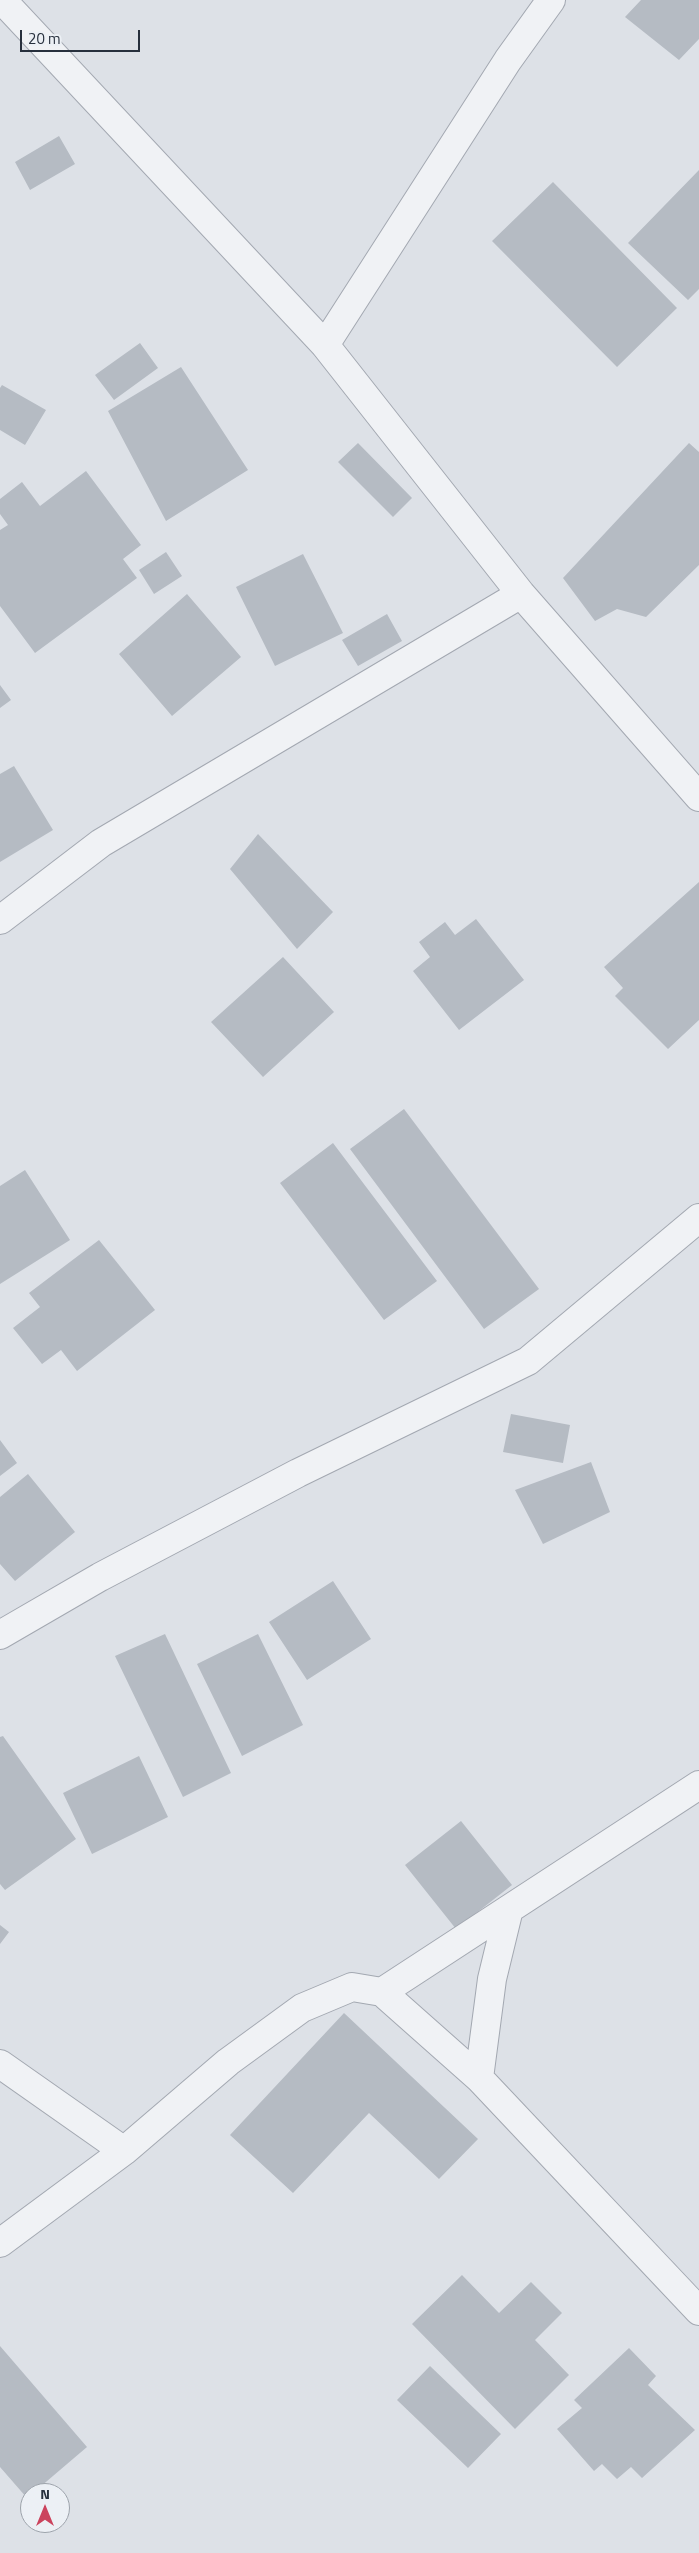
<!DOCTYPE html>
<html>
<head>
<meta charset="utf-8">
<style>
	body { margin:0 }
	#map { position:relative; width:699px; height:2553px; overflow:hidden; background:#dde1e7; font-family:"Titillium Web",sans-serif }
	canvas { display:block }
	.north { position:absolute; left:20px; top:2483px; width:50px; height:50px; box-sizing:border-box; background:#ecf0f5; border:1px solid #9da3ab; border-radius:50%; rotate:0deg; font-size:14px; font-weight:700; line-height:20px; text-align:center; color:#27303d }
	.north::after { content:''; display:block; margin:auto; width:18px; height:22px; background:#cb435d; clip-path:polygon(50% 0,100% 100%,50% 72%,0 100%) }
	.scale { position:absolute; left:20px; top:30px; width:120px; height:22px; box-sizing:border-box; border:2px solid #27303d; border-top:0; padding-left:6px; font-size:15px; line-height:18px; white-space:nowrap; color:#27303d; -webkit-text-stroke:4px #ecf0f5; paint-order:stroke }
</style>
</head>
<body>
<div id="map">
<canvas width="699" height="2553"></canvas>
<div class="north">N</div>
<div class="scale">20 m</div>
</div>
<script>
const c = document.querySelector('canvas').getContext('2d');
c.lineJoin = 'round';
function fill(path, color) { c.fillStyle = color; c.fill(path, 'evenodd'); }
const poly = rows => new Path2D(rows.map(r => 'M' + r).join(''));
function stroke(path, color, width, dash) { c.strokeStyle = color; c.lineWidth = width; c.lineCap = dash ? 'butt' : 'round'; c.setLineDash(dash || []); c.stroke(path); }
fill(poly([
	[641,0,699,0,699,39,679,60,625,17],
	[59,136,75,164,30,190,15,162],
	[699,170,699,289,688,300,628,243],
	[553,182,677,308,617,367,492,241],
	[140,343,158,368,114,400,95,375],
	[181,367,248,470,166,521,108,411],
	[2,385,46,410,25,445,0,430,0,388],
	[358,443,412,498,393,517,338,462],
	[689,443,699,452,699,565,646,617,617,609,595,621,563,578],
	[86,471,141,545,123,559,137,578,35,653,0,606,0,530,8,525,0,514,0,499,22,482,40,506],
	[166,552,182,576,154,594,139,570],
	[303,554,343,633,275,666,236,587],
	[187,594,241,657,172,716,119,654],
	[387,614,402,641,358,666,342,640],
	[0,685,11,700,0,708],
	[14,766,53,830,0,862,0,774],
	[258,834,333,912,297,949,230,869],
	[699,882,699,1020,668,1049,615,996,623,988,604,967],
	[476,919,524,980,459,1030,413,971,430,957,419,942,445,922,455,935],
	[283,957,334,1012,263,1077,211,1022],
	[404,1109,539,1289,484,1329,350,1149],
	[333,1143,437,1281,384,1320,280,1183],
	[25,1170,70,1240,0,1284,0,1186],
	[99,1240,155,1310,77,1371,61,1350,42,1364,13,1328,40,1307,29,1293],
	[511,1414,570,1425,563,1463,503,1452],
	[0,1440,17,1463,0,1476],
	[591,1462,610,1512,543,1544,515,1490],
	[28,1474,75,1532,15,1581,0,1564,0,1497],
	[333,1581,371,1639,307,1680,269,1622],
	[165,1634,231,1773,183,1797,115,1656],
	[258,1634,303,1725,242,1756,197,1664],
	[3,1736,76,1839,5,1890,0,1884,0,1737],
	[139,1756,168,1817,92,1854,63,1793],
	[461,1821,512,1885,456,1929,405,1865],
	[0,1925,9,1932,0,1944],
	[344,2013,478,2139,439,2179,369,2113,293,2193,230,2135],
	[462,2275,499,2313,531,2282,562,2313,535,2340,569,2375,515,2429,412,2324],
	[0,2346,87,2447,33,2493,30,2493,27,2498,0,2467],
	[629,2348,656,2376,648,2385,695,2430,642,2478,631,2467,617,2479,602,2464,594,2471,557,2429,582,2408,574,2400],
	[430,2366,501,2434,468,2468,397,2400]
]), '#b5bbc3');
const minor = poly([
	[2,0,325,345,521,594,699,797],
	[325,345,508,60,551,0],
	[0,920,101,843,521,594],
	[0,1635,100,1577,298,1473,528,1361,699,1218],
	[382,1992,699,1785],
	[0,2064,124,2151],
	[479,2078,492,1979,509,1909],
	[0,2243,124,2151,228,2062,302,2008,352,1987,382,1992,479,2078,699,2311]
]);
stroke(minor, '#a3a8b1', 30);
stroke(minor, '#f0f2f5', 28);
</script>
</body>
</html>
